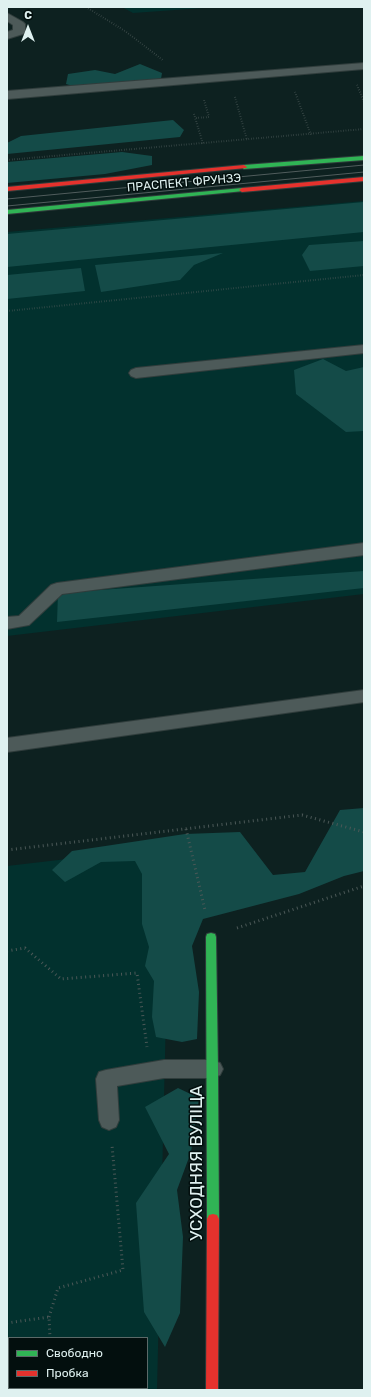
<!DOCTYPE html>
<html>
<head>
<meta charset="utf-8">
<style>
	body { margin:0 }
	#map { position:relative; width:371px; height:1397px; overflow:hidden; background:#0d2120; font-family:Rubik,sans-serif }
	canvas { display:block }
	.frame { position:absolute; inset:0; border:8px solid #dff1f0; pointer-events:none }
	.legend { position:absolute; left:8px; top:1337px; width:140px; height:52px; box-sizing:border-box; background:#030f0e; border:1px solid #5b6968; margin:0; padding:5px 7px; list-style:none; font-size:12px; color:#dff1f0 }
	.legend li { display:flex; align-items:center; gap:8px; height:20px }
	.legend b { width:20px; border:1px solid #5b6968 }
	.north { position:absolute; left:8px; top:8px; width:40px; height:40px; -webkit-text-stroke:3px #030f0e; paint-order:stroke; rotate:0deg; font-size:11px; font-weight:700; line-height:16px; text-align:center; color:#dff1f0 }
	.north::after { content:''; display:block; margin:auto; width:14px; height:18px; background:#dff1f0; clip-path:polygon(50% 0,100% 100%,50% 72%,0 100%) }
</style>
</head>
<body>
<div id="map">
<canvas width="371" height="1397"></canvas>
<div class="frame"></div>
<ul class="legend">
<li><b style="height:5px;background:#30b455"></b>Свободно</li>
<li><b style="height:5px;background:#e5322d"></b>Пробка</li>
</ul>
<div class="north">С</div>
</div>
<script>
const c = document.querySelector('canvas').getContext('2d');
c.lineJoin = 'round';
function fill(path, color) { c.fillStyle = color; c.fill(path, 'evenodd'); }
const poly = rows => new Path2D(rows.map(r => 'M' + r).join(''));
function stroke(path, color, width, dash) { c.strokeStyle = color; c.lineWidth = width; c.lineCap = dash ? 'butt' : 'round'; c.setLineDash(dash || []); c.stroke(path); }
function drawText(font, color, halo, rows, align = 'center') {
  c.font = font + ' Rubik,sans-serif'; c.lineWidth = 3; c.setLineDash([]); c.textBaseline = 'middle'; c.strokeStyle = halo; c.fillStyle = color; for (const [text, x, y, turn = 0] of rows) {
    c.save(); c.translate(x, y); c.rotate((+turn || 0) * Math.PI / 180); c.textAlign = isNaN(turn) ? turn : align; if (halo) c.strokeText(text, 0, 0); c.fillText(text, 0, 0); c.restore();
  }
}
fill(poly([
	[122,7,217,7,133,13],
	[364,201,364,594,7,636,7,232],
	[170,847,157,1390,7,1390,7,866],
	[9,1338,147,1338,147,1388,9,1388]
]), '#02312e');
fill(poly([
	[140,64,162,73,161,79,76,87,66,84,68,74,95,70,115,74],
	[173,120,184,130,180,137,7,154,7,143,21,136],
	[122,152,152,156,152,165,105,174,7,183,7,162],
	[364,202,364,232,7,267,7,234],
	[364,241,364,266,310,271,302,255,309,245],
	[223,253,194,265,180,280,101,292,95,265],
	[81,268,85,291,7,299,7,275],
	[323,359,346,371,364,367,364,431,346,432,296,394,294,370],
	[364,571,364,588,57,622,58,593],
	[364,808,364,871,344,876,299,894,203,919,192,946,199,992,197,1039,182,1042,156,1037,152,1017,154,981,145,966,149,947,142,924,142,874,135,861,101,862,65,882,52,870,72,851,185,834,240,832,273,875,305,872,340,810],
	[178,1088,199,1098,191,1152,177,1190,183,1237,180,1313,165,1347,144,1312,136,1203,169,1154,145,1107]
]), '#144b48');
const lane = poly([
	[7,13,23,22,25,24,25,32,23,34,7,39,7,32,13,30,13,25,7,21,7,13],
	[364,63,364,69,7,99,7,91,364,63],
	[364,345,364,353,136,378,131,376,129,373,131,370,136,368,364,345],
	[364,543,364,555,62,594,29,625,7,629,7,617,19,616,51,585,57,583,364,543],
	[364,690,364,702,7,752,7,738,364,690],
	[164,1060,213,1060,220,1063,223,1069,220,1075,213,1078,164,1078,117,1086,119,1120,116,1127,109,1130,102,1127,99,1120,96,1079,99,1072,106,1070,164,1060]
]);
const fast = poly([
	[364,156,364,160,244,169,241,167,244,165,364,156],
	[242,188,244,189,244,191,7,214,7,210,242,188],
	[211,933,215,934,216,937,218,1069,219,1219,217,1223,213,1224,209,1223,207,1219,206,937,207,934,211,933]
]);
const jam = poly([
	[244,165,247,167,246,168,7,191,7,187,244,165],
	[364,177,364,181,242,192,239,190,242,188,364,177],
	[213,1214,217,1215,219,1219,218,1390,206,1390,207,1219,209,1215,213,1214]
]);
stroke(lane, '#303d3c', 2);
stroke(fast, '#303d3c', 2);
stroke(jam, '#303d3c', 2);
stroke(poly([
	[86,7,125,31,164,61],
	[357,85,364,102],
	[295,92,311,135],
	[235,97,247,140],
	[194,114,203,144],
	[196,118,209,117,204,100],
	[7,160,364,129],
	[7,311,364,275]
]), '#4b5857', 2, [0.5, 2]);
stroke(poly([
	[186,829,205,910],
	[7,850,302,815,364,832],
	[237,928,364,886],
	[7,951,25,948,61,979,137,973,147,1047],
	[49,1317,58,1288,123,1270,112,1145],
	[7,1323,49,1317,50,1338],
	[51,1388,51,1390]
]), '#4b5857', 3, [1, 3.5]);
fill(lane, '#4d5a59');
fill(fast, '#30b455');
fill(jam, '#e5322d');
stroke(poly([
	[7,199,364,165],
	[7,206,364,172]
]), '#515d5d', 1);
drawText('12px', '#dff1f0', '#030f0e', [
	["ПРАСПЕКТ ФРУНЗЭ",184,183,-5]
]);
drawText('17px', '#dff1f0', '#030f0e', [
	["УСХОДНЯЯ ВУЛІЦА",197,1163,-90]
]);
</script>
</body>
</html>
